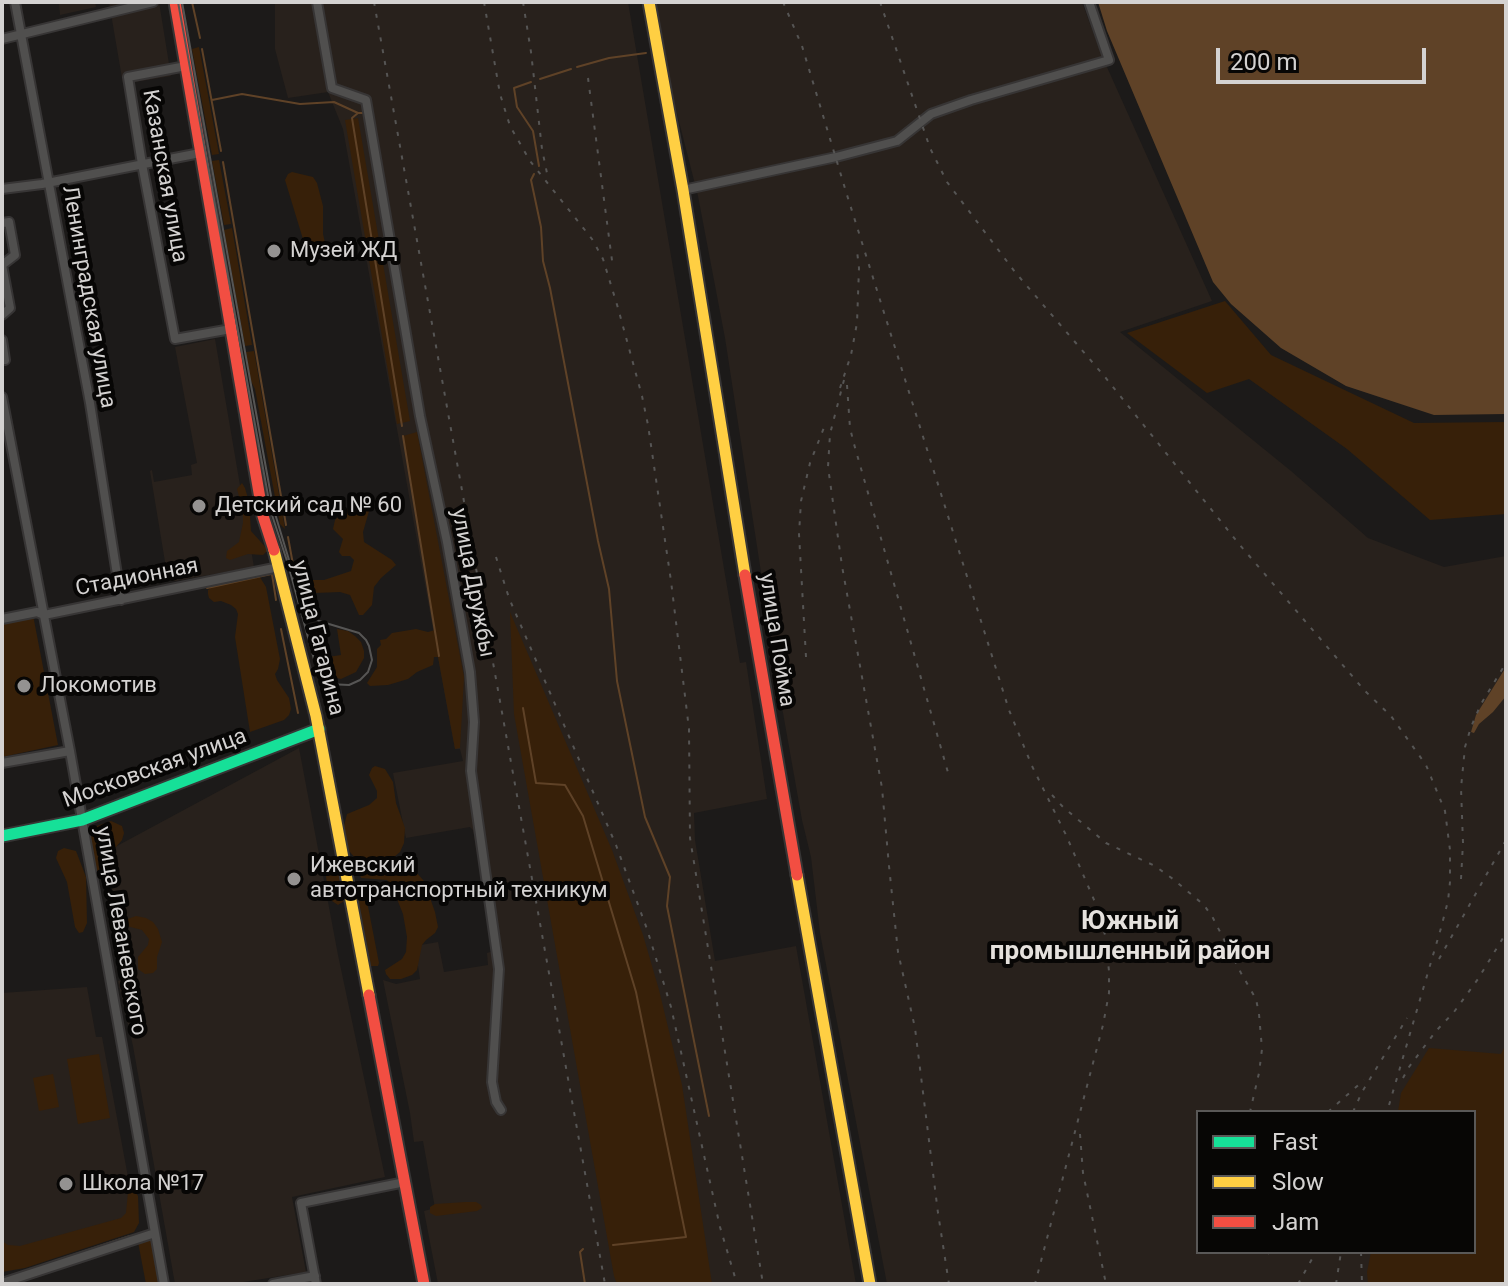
<!DOCTYPE html>
<html>
<head>
<meta charset="utf-8">
<style>
	body { margin:0 }
	#map { position:relative; width:1508px; height:1286px; overflow:hidden; background:#1c1a19; font-family:Roboto,sans-serif }
	canvas { display:block }
	.frame { position:absolute; inset:0; border:4px solid #d4d2d1; pointer-events:none }
	.legend { position:absolute; left:1196px; top:1110px; width:280px; height:144px; box-sizing:border-box; background:#070605; border:2px solid #595857; margin:0; padding:10px 14px; list-style:none; font-size:24px; color:#d4d2d1 }
	.legend li { display:flex; align-items:center; gap:16px; height:40px }
	.legend b { width:40px; border:2px solid #595857 }
	.scale { position:absolute; left:1216px; top:48px; width:210px; height:36px; box-sizing:border-box; border:4px solid #d4d2d1; border-top:0; padding-left:10px; font-size:24px; line-height:28px; white-space:nowrap; color:#d4d2d1; -webkit-text-stroke:6px #070605; paint-order:stroke }
</style>
</head>
<body>
<div id="map">
<canvas width="1508" height="1286"></canvas>
<div class="frame"></div>
<ul class="legend">
<li><b style="height:10px;background:#16e098"></b>Fast</li>
<li><b style="height:10px;background:#ffcf43"></b>Slow</li>
<li><b style="height:10px;background:#f24e42"></b>Jam</li>
</ul>
<div class="scale">200 m</div>
</div>
<script>
const c = document.querySelector('canvas').getContext('2d');
c.lineJoin = 'round';
function fill(path, color) { c.fillStyle = color; c.fill(path, 'evenodd'); }
const poly = rows => new Path2D(rows.map(r => 'M' + r).join(''));
function stroke(path, color, width, dash) { c.strokeStyle = color; c.lineWidth = width; c.lineCap = dash ? 'butt' : 'round'; c.setLineDash(dash || []); c.stroke(path); }
function drawText(font, color, halo, rows, align = 'center') {
  c.font = font + ' Roboto,sans-serif'; c.lineWidth = 8; c.setLineDash([]); c.textBaseline = 'middle'; c.strokeStyle = halo; c.fillStyle = color; for (const [text, x, y, turn = 0] of rows) {
    c.save(); c.translate(x, y); c.rotate((+turn || 0) * Math.PI / 180); c.textAlign = isNaN(turn) ? turn : align; if (halo) c.strokeText(text, 0, 0); c.fillText(text, 0, 0); c.restore();
  }
}
fill(poly([
	[59,2,95,2,96,7,60,15],
	[109,2,159,2,171,76,123,84],
	[275,2,628,2,740,663,746,662,767,799,694,813,695,840,715,961,796,946,856,1284,438,1284,424,1211,435,1208,423,1141,414,1142,410,1113,383,980,396,984,420,979,415,946,438,942,444,972,488,965,487,953,494,951,473,830,470,827,406,838,393,773,463,761,460,749,455,749,442,679,343,129,328,92,288,98,275,49],
	[656,2,1082,2,1102,56,1212,301,1120,332,1291,471,1368,538,1444,567,1506,556,1506,1284,887,1284,820,933,811,857,802,820,780,696,725,338,698,196,672,94],
	[1198,1112,1474,1112,1474,1252,1198,1252],
	[215,339,254,567,175,581,168,580,150,471,152,470,154,482,192,475,191,465,197,463,175,347],
	[299,748,338,955,385,1177,292,1197,306,1272,231,1284,175,1284,133,1046,118,981,130,978,104,853],
	[87,987,96,1037,102,1037,136,1220,2,1264,2,993]
]), '#28211c');
fill(poly([
	[199,47,219,154,212,155,192,49],
	[358,118,410,421,397,424,345,120],
	[219,160,231,224,224,225,212,161],
	[292,172,313,177,317,183,323,206,323,234,328,256,326,259,314,257,306,249,285,180,288,174],
	[232,228,252,345,245,346,224,230],
	[1225,301,1271,355,1414,423,1506,422,1506,514,1430,520,1347,449,1249,379,1207,393,1127,333],
	[254,351,285,529,280,524,255,389,250,379,246,352],
	[417,432,464,677,460,748,455,749,438,657,434,657,433,665,417,672,408,679,388,685,370,686,367,683,377,667,377,649,381,645,380,640,386,639,392,633,416,629,428,632,435,630,403,436],
	[242,483,245,488,249,502,251,531,268,550,263,555,248,554,230,560,226,558,227,551,239,542,243,523,243,511,237,489],
	[356,504,366,507,369,511,363,532,364,542,392,560,396,565,381,578,374,587,372,605,363,615,359,615,350,595,340,592,315,593,308,586,308,583,309,580,324,580,351,571,354,560,350,556,342,556,339,552,343,539,333,529,335,520,345,510],
	[258,574,266,587,280,659,278,669,275,674,277,680,289,698,291,709,289,715,284,720,250,732,235,637,238,614,236,609,231,605,221,601,214,602,209,598,208,594,208,590,216,584],
	[510,612,612,850,643,935,659,990,682,1085,712,1284,617,1284,614,1276,514,714],
	[33,615,58,745,2,757,2,622],
	[337,629,348,631,355,636,361,642,364,651,364,658,356,672,341,679,327,676,322,673,317,667,315,659,341,655],
	[375,766,385,769,393,782,396,803,405,828,404,843,400,852,394,857,379,862,368,863,355,858,350,852,347,845,344,826,347,814,369,805,377,798,377,791,369,775,372,768],
	[111,821,122,826,124,833,122,840,110,854,109,874,103,878,99,876,93,863,90,839,92,832,97,826],
	[64,848,76,851,86,877,87,923,83,932,79,933,75,927,67,882,56,858,58,851],
	[332,863,337,867,343,885,344,901,338,905,332,901,328,891,325,869,326,866],
	[394,863,405,865,415,871,424,881,435,912,438,927,435,933,426,940,422,945,417,970,412,975,401,979,390,979,386,974,385,970,402,959,406,952,407,937,403,914,393,889,387,880,361,878,360,875,367,868],
	[365,891,379,963,378,966,371,966,359,902,359,894],
	[136,916,146,918,153,922,158,929,162,942,157,957,157,969,153,973,145,974,138,969,138,957,148,945,149,939,142,930,123,925,125,920],
	[1506,1044,1506,1284,1368,1284,1367,1272,1371,1252,1474,1252,1474,1112,1398,1112,1401,1093,1429,1048,1501,1054],
	[99,1054,110,1118,78,1124,67,1059],
	[53,1074,59,1107,39,1111,33,1078],
	[131,1189,134,1190,138,1196,139,1223,134,1232,25,1268,2,1272,2,1241,8,1245,20,1246,121,1218,126,1213,128,1192],
	[466,1202,476,1202,481,1205,482,1208,477,1211,436,1216,430,1213,430,1207,435,1204],
	[153,1238,161,1284,146,1284,138,1242]
]), '#372009');
fill(poly([
	[1098,2,1506,2,1506,414,1434,415,1346,386,1281,348,1231,304,1213,282,1107,31],
	[1506,667,1506,696,1493,712,1479,724,1474,733,1471,732,1476,715]
]), '#5f4227');
stroke(poly([
	[192,2,200,38],
	[202,49,221,151],
	[577,67,609,58,646,53],
	[540,79,571,69],
	[531,82,514,88,517,107,533,131,539,166],
	[212,100,242,94,300,104,334,102,358,113],
	[364,113,358,113,352,118,402,426],
	[223,162,286,525],
	[534,174,531,180,541,227,543,261,550,288,598,541,609,589,617,681,645,817,670,877,667,906,709,1116],
	[403,436,439,656],
	[288,537,294,570],
	[272,574,276,600],
	[207,588,276,573],
	[281,629,298,713],
	[523,708,536,783,565,785,583,816,636,992,686,1237,613,1245],
	[583,1249,580,1252,585,1284],
	[22,1272,130,1236]
]), '#5f4227', 2);
const street = poly([
	[15,2,90,403,121,600],
	[317,2,332,88,366,100,420,416,447,542,470,672,474,722,471,771,499,969,492,1082,496,1102,501,1110],
	[2,39,153,2],
	[186,66,128,77,142,164,175,339,231,329],
	[2,189,42,184,200,153],
	[683,190,836,157,897,141,931,114,971,100,1109,60,1089,2],
	[2,223,9,222,15,255,2,265,10,308,2,315],
	[2,340,5,360],
	[2,397,70,751,164,1284],
	[2,619,37,612,44,615,279,567],
	[2,763,70,751],
	[2,1283,155,1233],
	[273,1284,315,1276],
	[316,1284,301,1203,405,1182]
]);
const fast = poly([
	[2,836,82,820,319,729]
]);
const slow = poly([
	[649,2,683,190,745,575],
	[274,550,316,716,369,995],
	[797,875,870,1284]
]);
const jam = poly([
	[175,2,263,516,274,550],
	[745,575,797,875],
	[369,995,424,1284]
]);
stroke(street, '#373535', 12);
stroke(fast, '#373535', 15);
stroke(slow, '#373535', 15);
stroke(jam, '#373535', 15);
stroke(street, '#504f4e', 8);
stroke(fast, '#16e098', 11);
stroke(slow, '#ffcf43', 11);
stroke(jam, '#f24e42', 11);
stroke(poly([
	[178,2,271,512,288,564,318,674,322,680,328,684,349,685,360,680,368,672,372,660,369,646,366,640,359,633,319,621,307,614,302,603,273,507,182,2]
]), '#565554', 2);
stroke(poly([
	[374,2,605,1284],
	[484,2,500,94,510,126,530,161,592,239,603,259,618,308,642,396,648,425,671,581,689,729,690,838,763,1284],
	[523,2,531,52,542,149,548,178],
	[783,2,802,46,847,195,1009,710,1032,766,1066,835,1098,909,1105,935,1109,971,1109,993,1103,1025,1035,1284],
	[880,2,930,148,947,182,1015,272,1105,377,1239,544,1365,691,1391,716,1426,765,1445,811,1450,850,1450,882,1448,901,1441,928,1387,1112],
	[588,78,613,268],
	[844,380,830,434,828,467,842,566,882,788,889,866,898,952,915,1028,938,1213,949,1284],
	[847,385,850,428,854,444,949,776],
	[840,388,851,355,857,323,859,268,857,251],
	[496,557,509,598,616,845,647,929,671,1007,720,1227,737,1284],
	[806,657,799,534,801,501,810,463,825,425],
	[1052,795,1063,807,1106,843,1155,866,1173,879,1204,905,1213,918,1241,973,1256,999,1259,1014,1262,1049,1259,1073,1250,1112],
	[1461,879,1463,843,1461,788,1465,747,1471,727,1481,704,1506,663],
	[1439,959,1506,840],
	[1403,1078,1409,1067,1436,1031,1454,1012,1478,979,1506,933],
	[1328,1112,1364,1080],
	[1353,1112,1362,1092,1407,1018],
	[1080,1134,1083,1173,1106,1284],
	[1361,1252,1362,1284],
	[1268,1254,1269,1252],
	[1298,1284,1316,1252],
	[1336,1284,1341,1252]
]), '#565554', 2, [4, 8]);
for (const [x, y, r, color] of [
	[274,251,8,"#949291"],
	[199,506,8,"#949291"],
	[24,686,8,"#949291"],
	[294,879,8,"#949291"],
	[66,1184,8,"#949291"]
]) { const dot = new Path2D(); dot.arc(x, y, r, 0, 2 * Math.PI); c.fillStyle = color; c.fill(dot); stroke(dot, '#070605', 3); }
drawText('22px', '#d4d2d1', '#070605', [
	["Казанская улица",164,176,80],
	["Ленинградская улица",88,297,80],
	["Стадионная",137,578,-11],
	["улица Дружбы",472,583,79],
	["улица Гагарина",317,638,76],
	["улица Пойма",776,640,81],
	["Московская улица",155,769,-20],
	["улица Леваневского",120,931,80]
]);
drawText('22px', '#d4d2d1', '#070605', [
	["Музей ЖД",290,251],
	["Детский сад № 60",215,506],
	["Локомотив",40,686],
	["Ижевский",310,866],
	["автотранспортный техникум",310,891],
	["Школа №17",82,1184]
], 'left');
drawText('bold 26px', '#e5e1dd', '#070605', [
	["Южный",1130,922],
	["промышленный район",1130,952]
]);
</script>
</body>
</html>
